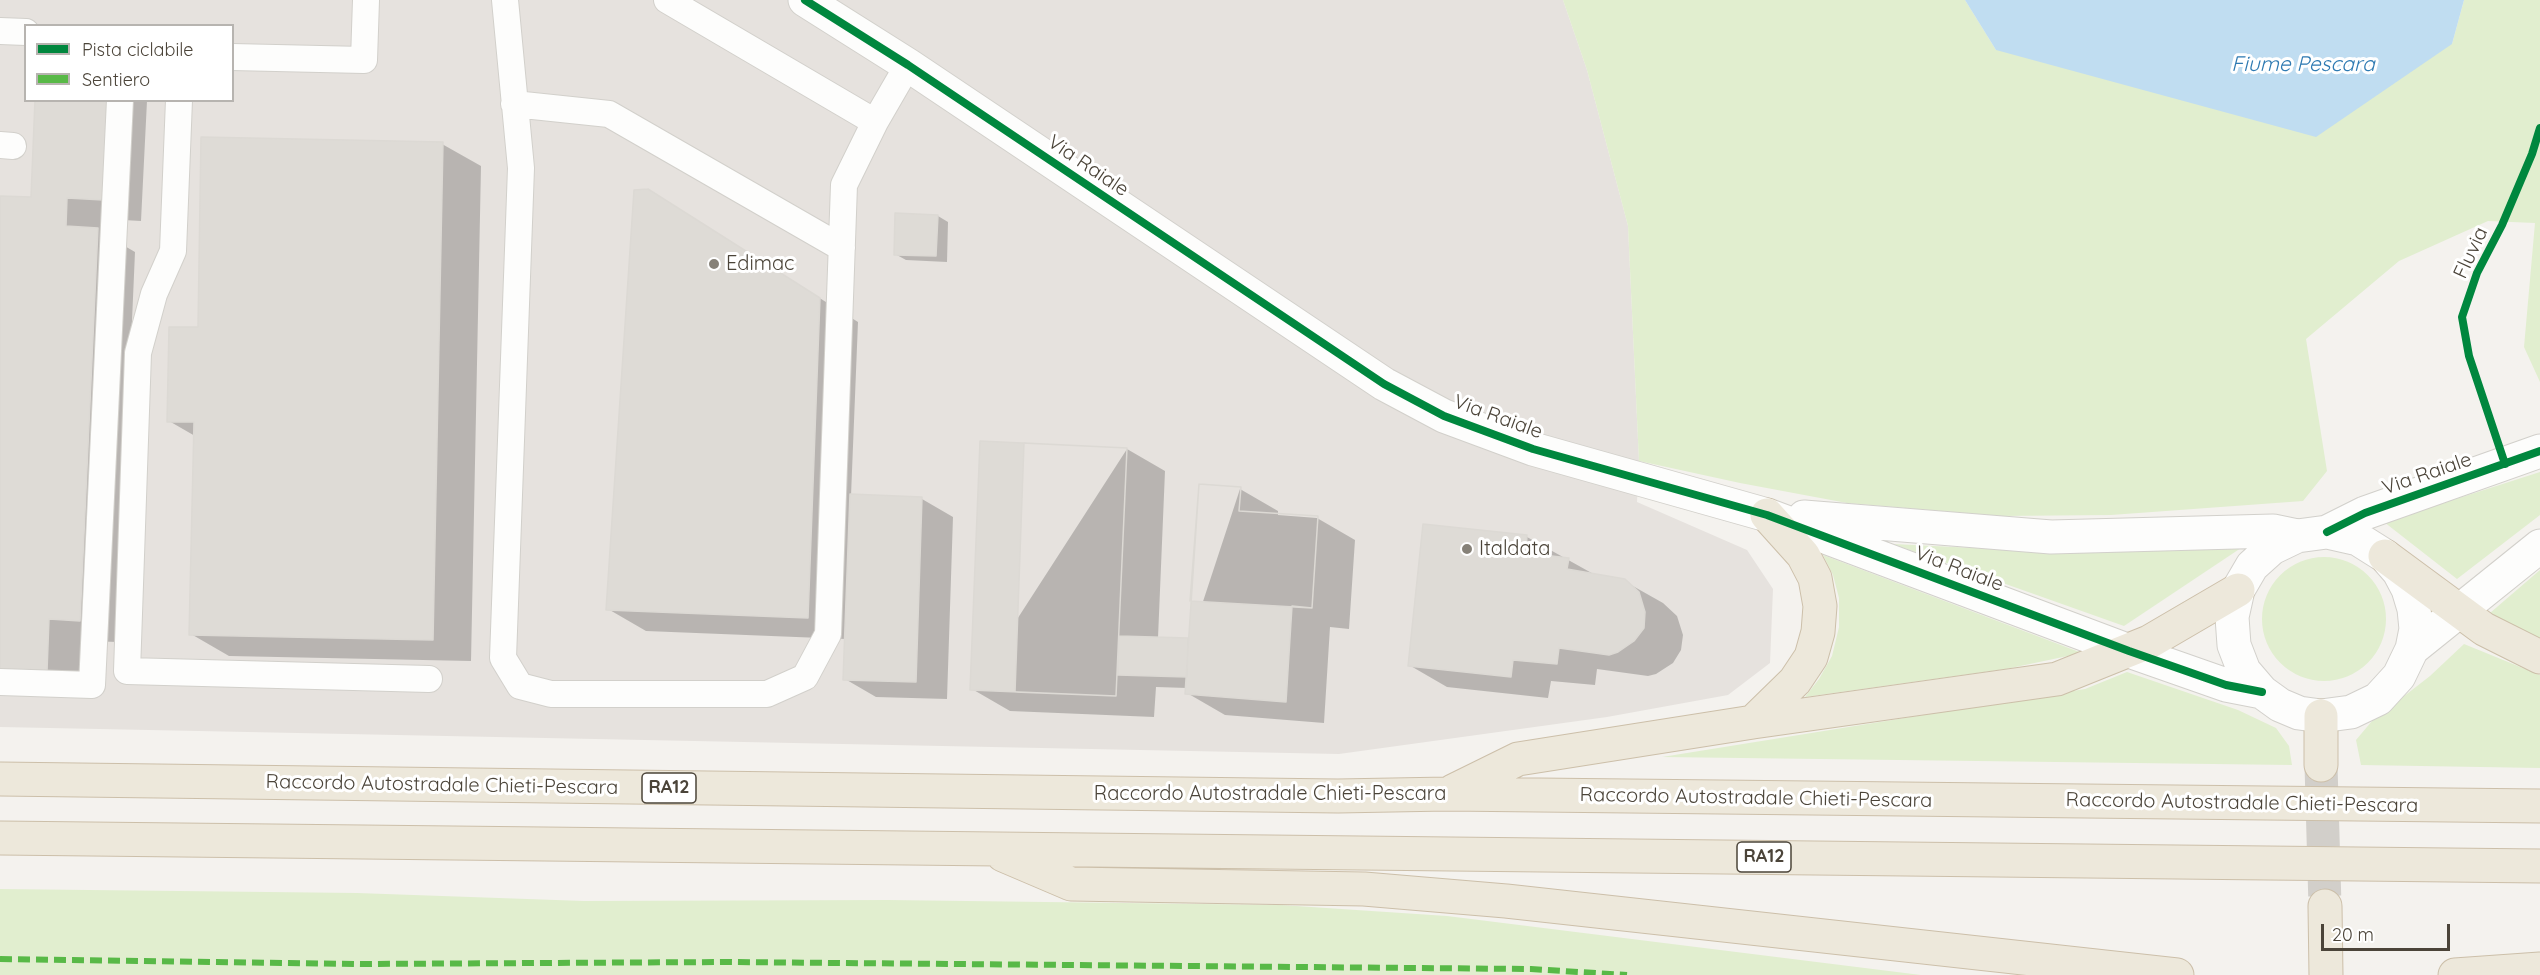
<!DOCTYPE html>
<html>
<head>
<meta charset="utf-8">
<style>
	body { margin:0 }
	#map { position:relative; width:2540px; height:975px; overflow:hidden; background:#f4f2ee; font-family:Quicksand,sans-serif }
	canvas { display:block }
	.legend { position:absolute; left:24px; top:24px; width:210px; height:78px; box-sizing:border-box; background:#fff; border:2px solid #b7b4b0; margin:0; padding:8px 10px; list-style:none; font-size:18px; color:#4b4439 }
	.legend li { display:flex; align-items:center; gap:12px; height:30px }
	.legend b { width:30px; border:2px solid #b7b4b0 }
	.scale { position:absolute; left:2321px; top:924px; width:129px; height:27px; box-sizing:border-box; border:3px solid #4b4439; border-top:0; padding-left:8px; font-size:18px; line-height:21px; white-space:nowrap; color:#4b4439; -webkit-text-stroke:4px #fff; paint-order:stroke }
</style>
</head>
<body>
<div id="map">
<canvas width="2540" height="975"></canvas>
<ul class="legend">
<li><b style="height:8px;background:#00873e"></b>Pista ciclabile</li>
<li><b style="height:8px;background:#58b947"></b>Sentiero</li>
</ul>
<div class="scale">20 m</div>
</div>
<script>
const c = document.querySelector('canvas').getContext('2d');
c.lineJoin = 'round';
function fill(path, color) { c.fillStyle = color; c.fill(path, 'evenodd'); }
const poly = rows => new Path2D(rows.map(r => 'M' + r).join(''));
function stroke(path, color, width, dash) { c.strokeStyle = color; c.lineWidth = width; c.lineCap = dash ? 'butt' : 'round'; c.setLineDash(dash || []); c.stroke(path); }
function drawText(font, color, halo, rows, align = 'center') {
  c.font = font + ' Quicksand,sans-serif'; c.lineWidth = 6; c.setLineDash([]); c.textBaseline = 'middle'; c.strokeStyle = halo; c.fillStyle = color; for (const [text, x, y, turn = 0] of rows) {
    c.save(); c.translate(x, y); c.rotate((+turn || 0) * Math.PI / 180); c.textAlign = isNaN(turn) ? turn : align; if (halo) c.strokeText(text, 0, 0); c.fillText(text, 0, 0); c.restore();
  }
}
fill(poly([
	[0,0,1563,0,1587,70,1628,226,1639,461,1637,502,1747,550,1773,589,1770,663,1728,695,1607,717,1339,754,0,727],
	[26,26,232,26,232,100,26,100]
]), '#e6e2de');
fill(poly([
	[1563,0,1965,0,1996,50,2452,44,2464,0,2540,0,2540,382,2524,347,2535,223,2488,221,2399,261,2306,339,2327,471,2303,501,2111,515,2000,516,1847,503,1740,483,1639,461,1628,226,1587,70],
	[2540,472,2540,515,2457,579,2384,522],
	[1893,544,2056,552,2247,544,2124,626],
	[1823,555,2082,653,2006,669,1805,697,1819,679,1832,656,1839,627,1839,598,1833,575],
	'2262 619a62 62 0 1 1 124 0a62 62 0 1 1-124 0Z',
	[2540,570,2540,640,2490,613],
	[2464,644,2540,675,2540,768,2361,765,2356,740,2372,721,2430,676],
	[2127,672,2238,710,2276,728,2289,746,2292,765,1662,757,2085,689],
	[0,889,357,893,584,901,888,900,1281,905,1447,916,1921,975,0,975]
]), '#e1eecf');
fill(poly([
	[1965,0,2464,0,2452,44,2316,137,1996,50]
]), '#c0ddf1');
fill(poly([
	[37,100,147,101,141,221,105,219,104,234,135,252,118,642,87,641,85,692,0,688,0,197,33,198],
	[442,144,481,166,471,661,229,656,191,634,195,436,169,421,199,329],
	[648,191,858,322,851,496,922,499,953,517,947,699,876,697,845,679,846,639,646,631,608,609],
	[938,216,948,222,947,262,906,260,895,254],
	[1127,449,1165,471,1158,638,1190,641,1240,489,1278,511,1278,515,1317,518,1355,540,1349,629,1330,627,1324,723,1225,715,1187,693,1187,688,1156,687,1154,717,1010,711,972,689],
	[1186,649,1189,649,1189,660,1186,660],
	[1425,525,1527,537,1597,576,1624,581,1663,603,1677,616,1683,635,1681,650,1673,663,1656,674,1648,676,1597,669,1595,685,1551,681,1548,698,1447,687,1409,665]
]), '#0003');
const building = poly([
	[35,100,108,100,103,200,67,198,66,226,98,228,80,621,49,619,47,671,0,669,0,196,31,197,35,100],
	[201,137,443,142,433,640,189,635,194,422,167,422,169,327,198,327,201,137],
	[648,189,820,298,808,618,606,610,634,190,648,189],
	[895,213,938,215,936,256,894,255,895,213],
	[980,441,1127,448,1116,696,970,690,980,441],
	[1024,443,1127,448,1116,696,1015,692,1024,443],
	[1199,484,1241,487,1239,511,1318,516,1312,608,1292,606,1286,702,1185,694,1199,484],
	[1199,484,1241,487,1239,511,1318,516,1312,608,1190,601,1199,484],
	[850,494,922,497,916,682,843,680,850,494],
	[1423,524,1527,535,1526,553,1569,558,1567,569,1625,579,1639,592,1645,612,1644,628,1634,641,1618,652,1609,655,1559,648,1557,664,1513,660,1511,677,1408,666,1423,524],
	[1119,636,1188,638,1187,677,1118,675,1119,636]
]);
fill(building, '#dedbd6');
stroke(building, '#dcd9d4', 1.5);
stroke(poly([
	[2321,765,2325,906]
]), '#d2cfca', 33, [33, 16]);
const service = poly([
	[505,0,521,168,503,658,520,686,551,694,767,694,805,677,828,634,844,185,875,122,908,65],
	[667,0,875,122],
	[0,31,26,32],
	[232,57,364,60,366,0],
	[179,100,173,251,154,294,138,353,127,671,429,679],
	[514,104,609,114,842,248],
	[0,145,13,146],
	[0,682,92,685,120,100]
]);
const tertiary = poly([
	[805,0,908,65,1384,384,1444,416,1533,449,1767,515,2129,651,2226,685,2262,692],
	[1804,517,2051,537,2273,531,2297,536],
	[2327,532,2365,513,2540,451],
	[2412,649,2416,629,2414,609,2408,589,2399,572,2385,556,2358,539,2327,532,2297,536,2272,548,2252,566,2238,590,2232,617,2234,645,2244,671,2262,692,2280,705,2299,713,2321,716,2351,712,2378,699,2399,676,2412,649,2540,546]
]);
const motorway = poly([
	[2385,556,2484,629,2540,657],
	[2321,716,2321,765],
	[1753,722,2057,679,2149,642,2238,590],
	[0,779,1338,796,1447,794,2540,806],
	[1453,791,1518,759,1753,722,1795,681,1811,657,1818,632,1820,606,1815,578,1803,555,1767,515],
	[0,838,2540,866],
	[1003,855,1071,884,1364,889,1506,901,2177,975],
	[2325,906,2326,975],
	[2455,975,2540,969]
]);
stroke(service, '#d2d0cb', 28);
stroke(tertiary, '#d2d0cb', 35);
stroke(motorway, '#ccbfa9', 35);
stroke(service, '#fdfdfc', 26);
stroke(tertiary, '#fdfdfc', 33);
stroke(motorway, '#ede8db', 33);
stroke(poly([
	[0,959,361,964,725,962,1531,969,1627,975]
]), '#58b947', 6, [12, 6]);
stroke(poly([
	[805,0,908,65,1384,384,1444,416,1533,449,1767,515,2129,651,2226,685,2262,692],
	[2505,464,2469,356,2462,317,2477,273,2502,225,2532,154,2540,128],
	[2327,532,2365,513,2540,451]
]), '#00873e', 8);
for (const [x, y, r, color] of [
	[714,264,6,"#868178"],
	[1467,549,6,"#868178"]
]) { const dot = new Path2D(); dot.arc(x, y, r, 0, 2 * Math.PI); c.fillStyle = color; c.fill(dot); stroke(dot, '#fff', 2); }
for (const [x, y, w] of [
	[669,788,54],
	[1764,857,54]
]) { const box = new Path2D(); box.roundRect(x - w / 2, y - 15, w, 30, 4.5); c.fillStyle = '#fff'; c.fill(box); stroke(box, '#4b4439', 1.5); }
drawText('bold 18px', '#4b4439', null, [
	["RA12",669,788],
	["RA12",1764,857]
]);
drawText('20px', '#4b4439', '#fff', [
	["Via Raiale",1088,166,34],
	["Fluvia",2471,253,-65],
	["Via Raiale",1498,417,20],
	["Via Raiale",2427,474,-19],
	["Via Raiale",1959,569,21],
	["Raccordo Autostradale Chieti-Pescara",442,785,1],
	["Raccordo Autostradale Chieti-Pescara",1270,794],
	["Raccordo Autostradale Chieti-Pescara",1756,798,1],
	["Raccordo Autostradale Chieti-Pescara",2242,803,1]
]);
drawText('20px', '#4b4439', '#fff', [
	["Edimac",726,264],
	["Italdata",1479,549]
], 'left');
drawText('italic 21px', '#2e7ab2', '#fff', [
	["Fiume Pescara",2303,65]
]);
</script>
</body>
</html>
